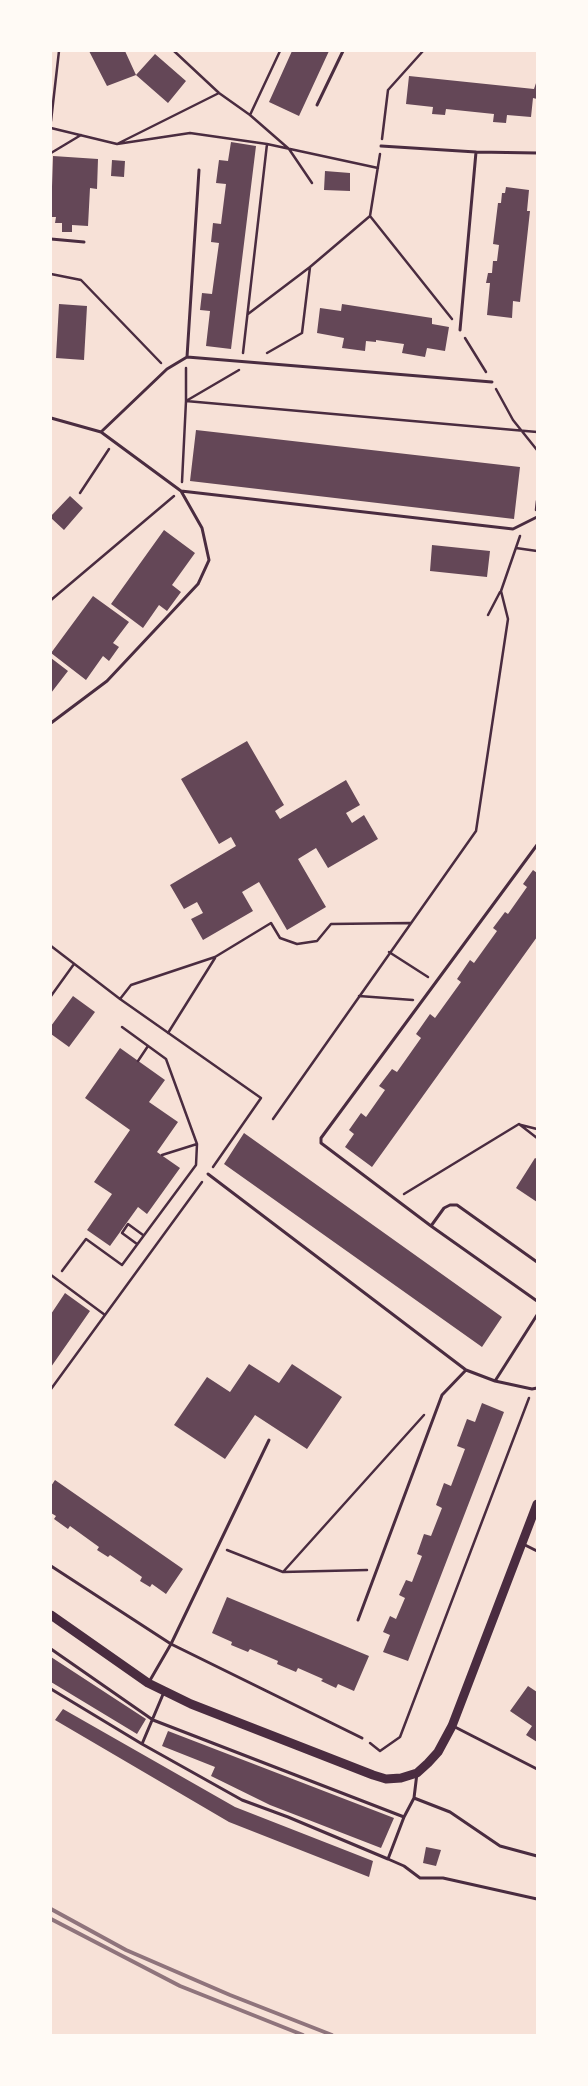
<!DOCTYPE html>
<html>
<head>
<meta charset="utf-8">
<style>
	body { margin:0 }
	#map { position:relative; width:588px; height:2086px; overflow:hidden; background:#f7e1d7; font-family:"Work Sans",sans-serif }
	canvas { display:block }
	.frame { position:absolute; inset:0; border:52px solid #fffaf5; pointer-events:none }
</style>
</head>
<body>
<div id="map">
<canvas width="588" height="2086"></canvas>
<div class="frame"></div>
</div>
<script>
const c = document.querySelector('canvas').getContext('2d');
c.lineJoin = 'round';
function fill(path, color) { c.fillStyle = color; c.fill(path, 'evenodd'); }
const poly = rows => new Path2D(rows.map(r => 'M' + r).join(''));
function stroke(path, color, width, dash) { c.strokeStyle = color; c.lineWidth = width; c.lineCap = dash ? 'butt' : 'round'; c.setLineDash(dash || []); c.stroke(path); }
fill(poly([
	[89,51,125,51,136,75,107,86],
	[292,51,329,51,299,116,269,102],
	[155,54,186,81,168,103,136,75],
	[409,76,534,89,537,80,537,99,533,98,531,117,507,115,506,123,493,122,494,114,446,109,445,115,432,114,433,107,406,104],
	[231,142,256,146,231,349,206,346,210,311,200,310,202,293,212,294,219,243,211,242,213,223,221,224,226,184,216,183,219,160,228,161],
	[53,156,98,159,97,189,90,188,88,226,72,225,72,232,62,232,62,223,55,223,56,217,51,217],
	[112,160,125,161,124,177,111,176],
	[325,171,350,173,350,191,324,190],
	[506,187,529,190,527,211,530,211,520,302,513,301,512,318,487,315,490,283,486,283,488,273,492,273,493,261,497,261,499,245,493,244,498,203,501,203,502,193,505,193],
	[59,304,87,306,84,360,56,358],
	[342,304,432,318,432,324,449,327,445,351,427,348,425,357,402,353,404,344,376,340,376,342,366,341,365,351,342,348,344,338,317,333,320,308,341,311],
	[196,430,520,467,514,519,190,481],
	[70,496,83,508,64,530,51,518,51,516],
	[164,530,195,553,172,585,181,592,167,611,159,605,143,628,111,604],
	[432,545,490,551,487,577,430,571],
	[93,596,129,622,113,643,119,647,109,661,103,656,86,680,51,653],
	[51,658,68,671,51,693],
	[247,741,284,805,275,811,280,819,346,780,360,805,346,813,352,823,364,815,378,839,328,868,316,848,298,859,326,907,287,930,259,882,242,892,253,911,203,940,191,919,203,913,197,902,184,909,170,885,236,846,231,837,219,844,181,779],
	[533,870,537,873,537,937,372,1167,345,1147,354,1134,349,1130,361,1113,366,1117,385,1090,379,1086,392,1069,397,1072,421,1038,416,1034,430,1014,435,1018,461,982,457,979,470,960,474,963,497,931,493,928,505,912,508,914,527,887,523,884],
	[73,996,95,1012,69,1047,51,1034,51,1026],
	[120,1048,165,1080,149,1102,178,1122,157,1152,180,1168,147,1214,138,1207,110,1246,87,1230,112,1194,94,1182,130,1130,85,1098],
	[244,1133,502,1317,482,1347,224,1164],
	[535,1158,537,1159,537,1202,516,1188],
	[65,1293,90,1311,51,1367,51,1314],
	[249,1364,279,1383,292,1364,342,1397,307,1449,255,1415,225,1459,174,1425,207,1377,230,1392],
	[482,1403,504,1412,408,1661,383,1652,390,1635,383,1632,390,1616,396,1619,405,1598,399,1595,406,1580,412,1582,422,1556,417,1554,424,1534,431,1536,442,1508,436,1505,444,1483,451,1486,465,1449,457,1446,467,1419,475,1422],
	[55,1480,183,1569,166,1594,152,1584,150,1587,140,1581,142,1577,110,1555,108,1557,97,1550,99,1547,70,1526,68,1529,54,1519,56,1516,51,1513,51,1486],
	[227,1597,369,1656,354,1691,338,1684,336,1688,321,1681,323,1679,298,1668,296,1672,277,1664,278,1661,250,1649,248,1652,231,1645,232,1642,212,1633],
	[51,1657,146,1719,137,1734,51,1682],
	[528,1686,537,1692,537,1742,526,1735,532,1726,510,1711],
	[63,1709,235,1807,373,1861,369,1877,229,1822,55,1720],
	[168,1731,394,1818,381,1848,270,1805,211,1776,215,1767,162,1746],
	[426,1847,441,1850,436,1866,423,1863]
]), '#644757');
stroke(poly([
	[174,51,219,93,250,115],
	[280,51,250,115,289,149,312,183],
	[51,121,59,51],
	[51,128,117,144,219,93],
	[382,139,388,90,423,51],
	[117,144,190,133,267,144,378,168],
	[51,153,81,135],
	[380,154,370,216,452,319],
	[51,274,81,280,161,363],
	[248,314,310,267],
	[465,338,486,372],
	[243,353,267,144],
	[267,353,302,333,310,267,370,216],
	[186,368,186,401,537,432],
	[496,389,513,420,537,450],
	[182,482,186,401,239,370],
	[80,493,109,449],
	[536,510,537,501],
	[516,548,537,551],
	[51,600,174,496],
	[488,615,500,592],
	[51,946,120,999,261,1098,213,1167],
	[389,952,428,977],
	[51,996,74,964],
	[359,996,413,1000],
	[120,999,131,985,215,957,271,923,280,938,297,944,317,941,331,924,410,923],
	[168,1033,215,958],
	[138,1061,148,1046],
	[273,1119,476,831,508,619,501,591,520,536],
	[521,1125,537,1129],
	[162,1155,197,1144],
	[404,1194,519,1124,537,1138],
	[137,1244,122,1233,128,1224,143,1235],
	[62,1271,86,1239,122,1265,196,1165,197,1144,166,1059,122,1027],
	[51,1275,105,1315],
	[51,1389,202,1182],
	[227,1550,283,1572,367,1570],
	[283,1572,424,1415],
	[370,1743,380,1751,400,1737,529,1398]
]), '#4a2c40', 2.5);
stroke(poly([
	[317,105,343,51],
	[381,146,476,152,537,153],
	[51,239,84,242],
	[460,330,476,152],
	[187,357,199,170],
	[51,418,101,432,181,491,202,528,209,560,198,584,107,681,51,723],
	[101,432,167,369,187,357,492,382],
	[181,491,513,529,537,517],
	[537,845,321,1138,321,1143,431,1226,537,1301],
	[208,1174,466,1370,495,1381,537,1315],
	[431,1226,444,1208,450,1205,457,1205,537,1262],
	[495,1381,532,1389,537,1388],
	[269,1440,171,1644,362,1738],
	[523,1544,537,1551],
	[51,1566,171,1644,149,1682],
	[358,1620,442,1395,466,1370],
	[51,1649,153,1720,404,1817],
	[51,1689,142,1744,164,1692],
	[453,1726,537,1769],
	[142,1744,242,1800,288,1817,388,1859],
	[417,1773,414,1798,404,1817,388,1859,404,1866,420,1878,443,1878,537,1899],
	[414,1798,450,1812,500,1846,537,1856]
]), '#4a2c40', 3);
stroke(poly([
	[51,1615,148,1683,191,1704,373,1775,386,1779,401,1778,417,1773,428,1763,438,1752,452,1726,537,1504]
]), '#4a2c40', 9);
stroke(poly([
	[51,1909,126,1950,230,1995,332,2035],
	[51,1919,180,1986,303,2035]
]), '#8f747c', 4);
</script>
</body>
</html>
